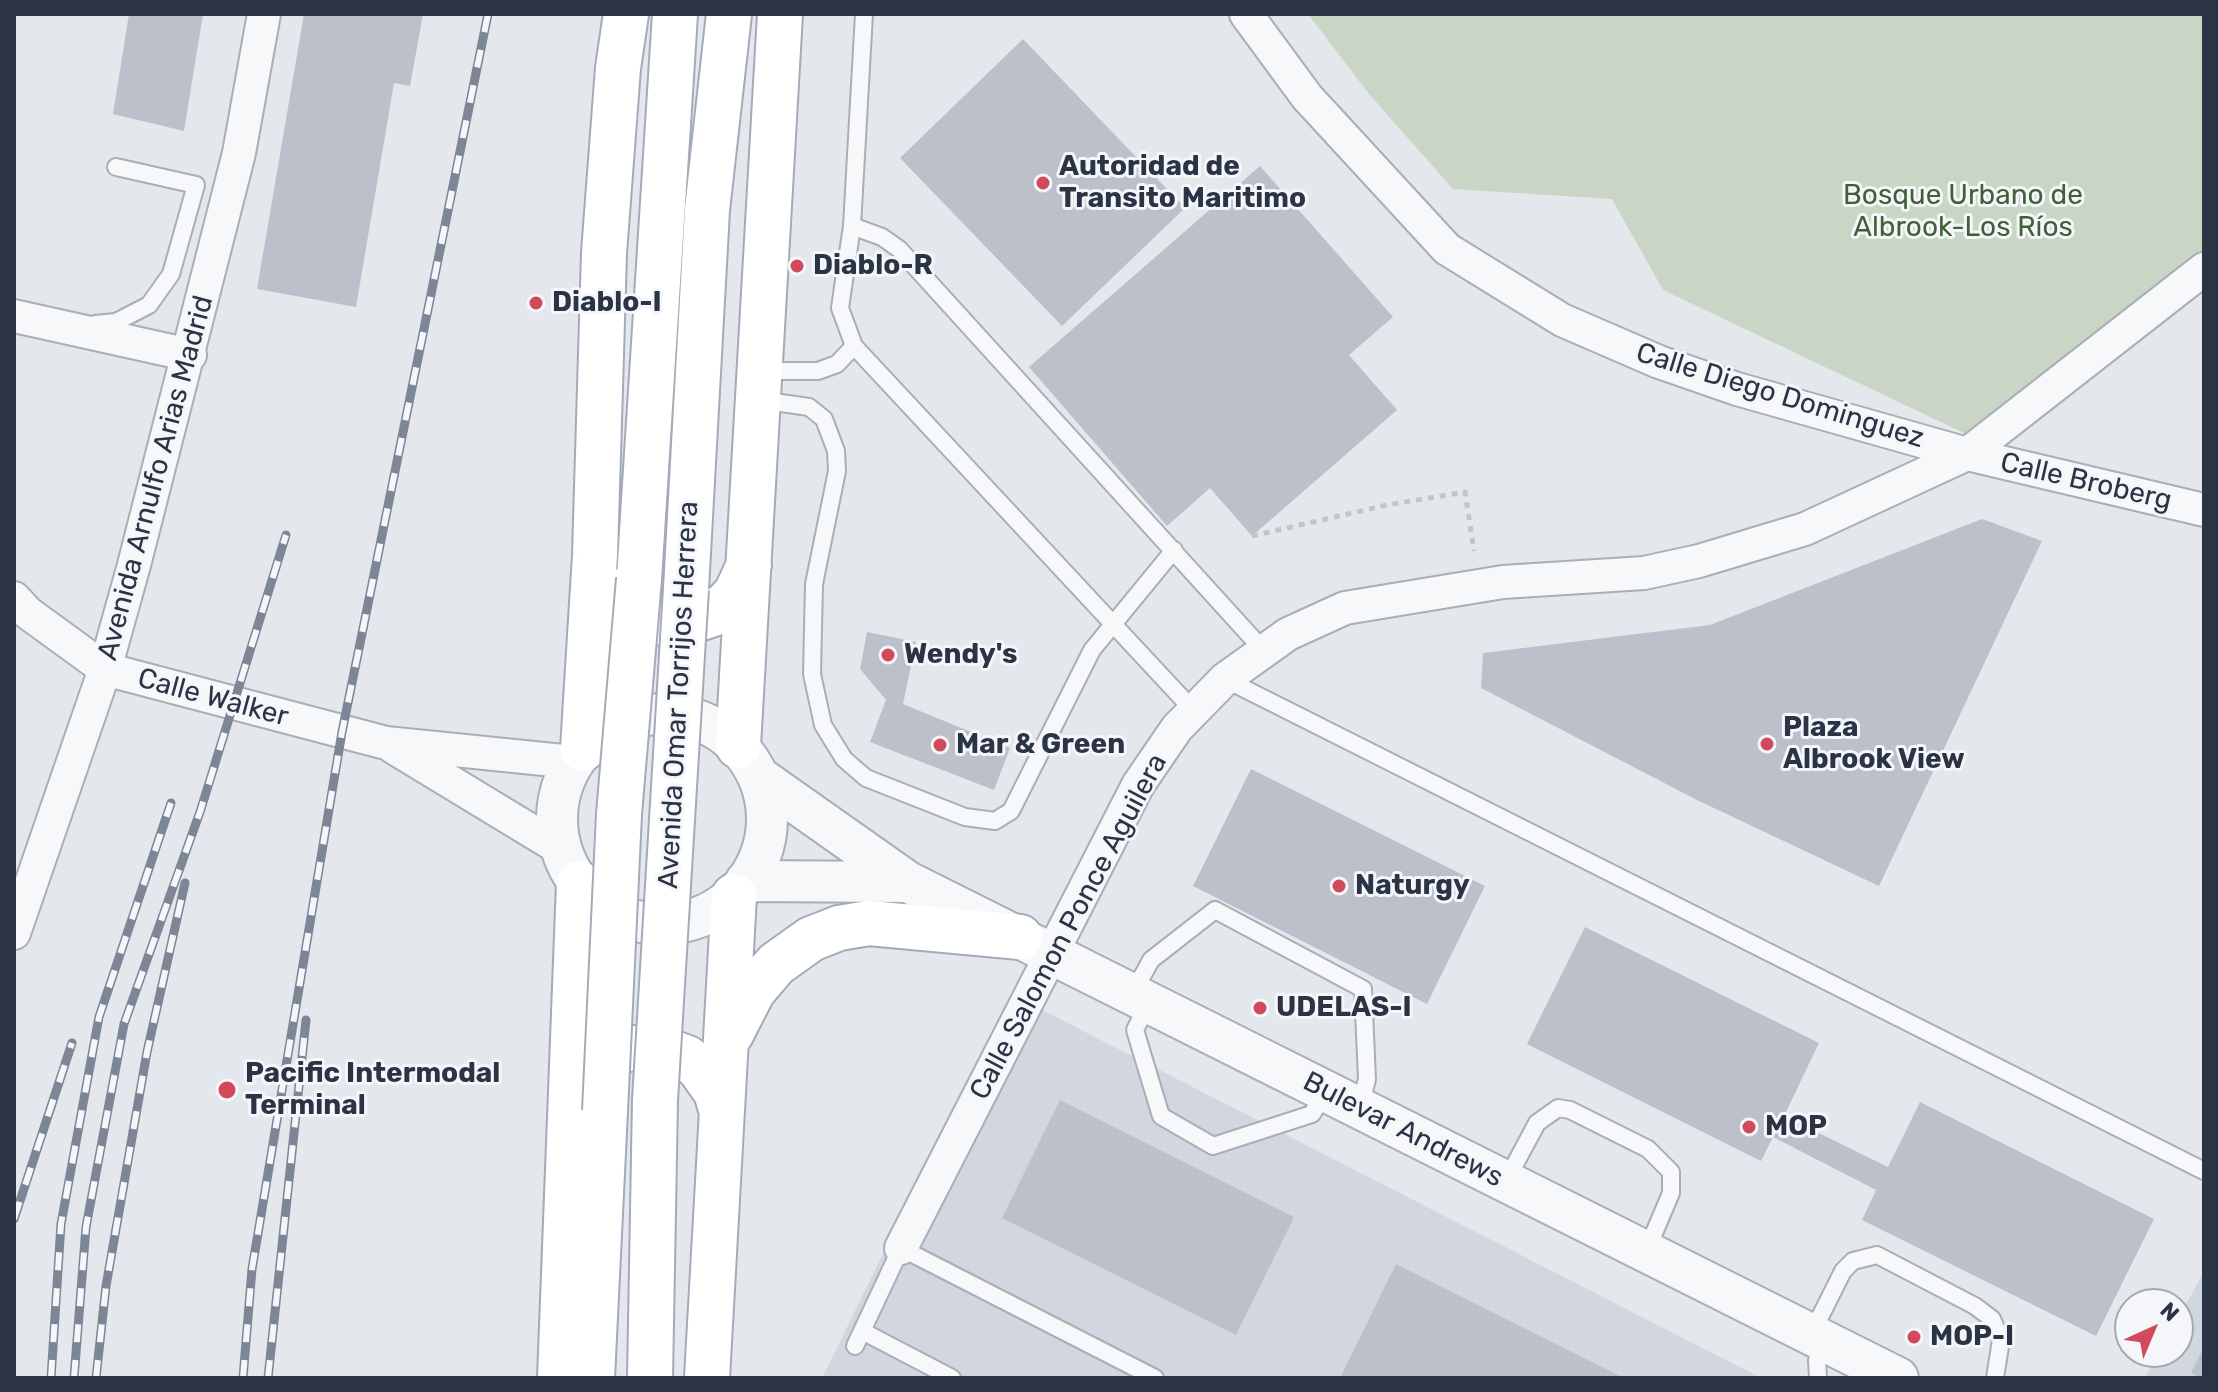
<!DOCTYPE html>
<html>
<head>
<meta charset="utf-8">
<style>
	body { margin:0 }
	#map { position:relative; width:2218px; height:1392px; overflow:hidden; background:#e4e7ec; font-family:Rubik,sans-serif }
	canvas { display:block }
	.frame { position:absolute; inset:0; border:16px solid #2b3445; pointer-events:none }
	.north { position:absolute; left:2114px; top:1288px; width:80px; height:80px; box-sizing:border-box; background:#f4f6f9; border:2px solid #a4a8b1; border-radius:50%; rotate:44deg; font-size:22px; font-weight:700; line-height:32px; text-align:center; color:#2b3445 }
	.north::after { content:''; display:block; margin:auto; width:28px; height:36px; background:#d1495b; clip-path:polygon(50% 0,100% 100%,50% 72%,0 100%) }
</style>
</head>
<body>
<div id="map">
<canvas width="2218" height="1392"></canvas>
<div class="frame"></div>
<div class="north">N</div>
</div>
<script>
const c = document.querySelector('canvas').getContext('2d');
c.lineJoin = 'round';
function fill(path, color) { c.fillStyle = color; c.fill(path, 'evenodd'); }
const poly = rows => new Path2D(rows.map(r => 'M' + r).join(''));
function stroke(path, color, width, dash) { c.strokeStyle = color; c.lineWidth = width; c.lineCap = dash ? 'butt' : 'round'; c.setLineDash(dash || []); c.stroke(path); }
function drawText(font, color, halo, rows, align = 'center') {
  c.font = font + ' Rubik,sans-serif'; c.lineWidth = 6; c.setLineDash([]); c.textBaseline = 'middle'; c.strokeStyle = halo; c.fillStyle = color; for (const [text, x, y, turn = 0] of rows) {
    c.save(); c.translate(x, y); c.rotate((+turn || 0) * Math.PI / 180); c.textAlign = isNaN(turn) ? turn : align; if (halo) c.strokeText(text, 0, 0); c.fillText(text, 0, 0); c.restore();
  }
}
fill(poly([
	[1011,994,1761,1378,822,1378],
	[2204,1272,2204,1378,2145,1378,2160,1352,2178,1352,2178,1319]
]), '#d2d6de');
fill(poly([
	[1308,14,2204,14,2204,281,1985,443,1663,290,1612,199,1453,189,1369,94]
]), '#c9d6c5');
fill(poly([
	[129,14,203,14,184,131,113,114],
	[304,14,423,14,410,86,394,83,356,307,257,289],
	[1023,39,1185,208,1062,326,900,158],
	[1260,166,1393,317,1349,355,1397,410,1252,536,1210,488,1167,526,1029,367],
	[1982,519,2042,541,1879,886,1697,800,1481,688,1483,653,1710,625],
	[867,632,916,642,903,704,1010,748,994,790,870,742,886,700,860,669],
	[1251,769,1485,886,1427,1004,1193,886],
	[1585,927,1819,1043,1784,1116,1888,1167,1920,1102,2154,1219,2096,1336,1862,1220,1876,1190,1773,1137,1761,1161,1527,1044],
	[1060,1100,1294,1217,1236,1335,1002,1218],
	[1396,1264,1624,1378,1340,1378],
	[2204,1347,2204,1378,2201,1378,2191,1373]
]), '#bbc0ca');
const service = poly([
	[864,14,852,226,840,308,854,346,1194,711],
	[852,226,882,237,899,249,1264,651],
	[95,324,116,322,149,305,171,274,196,185,116,167],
	[761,371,818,371,837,364,854,346],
	[760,400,809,407,824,419,836,451,837,471,814,584,812,674,823,725,844,759,866,778,965,817,995,821,1011,811,1092,650,1174,550],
	[1225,679,2204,1171],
	[1133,993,1151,960,1215,910,1363,989,1367,1079,1360,1108],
	[1148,1004,1135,1030,1161,1116,1213,1146,1312,1114,1326,1091],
	[1506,1181,1537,1123,1558,1108,1570,1110,1648,1149,1671,1172,1671,1193,1646,1252],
	[862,1331,952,1378],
	[1812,1333,1843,1271,1853,1261,1877,1255,1975,1306,1992,1319,2001,1340,1995,1378],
	[855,1346,901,1248,1155,1378],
	[1818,1378,1817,1360,1824,1342]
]);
const minor = poly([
	[1246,14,1307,97,1447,249,1562,320,1659,362,1737,389,1967,454,2204,510],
	[14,316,190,355],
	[14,598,28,613,105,669,386,743,573,762],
	[393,747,561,849],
	[14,933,105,669,134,565,239,153,264,14],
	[901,1248,1138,785,1177,728,1225,679,1288,634,1345,608,1503,582,1644,573,1699,561,1805,529,1967,454,2204,269]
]);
const tertiary = poly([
	'557 819a105 105 0 1 1 210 0a105 105 0 1 1-210 0Z',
	[759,777,908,882,1898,1378],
	[746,881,908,882]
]);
const primary = poly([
	[639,579,675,14],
	[686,589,707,210,729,14],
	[609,590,638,616,653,622,684,624,713,614,726,604,736,593,749,565],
	[738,746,780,14],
	[583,749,595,555,604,253,618,68,626,14],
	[731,1034,753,991,776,964,811,939,839,928,869,923,1020,937],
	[583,1080,593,1067,617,1052,631,1048,660,1048,687,1058,699,1068,716,1092,720,1106],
	[560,1378,579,883],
	[592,1378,605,1111],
	[650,1378,655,1100],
	[707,1378,734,896]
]);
stroke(service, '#a9aeb7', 20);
stroke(minor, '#a9aeb7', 36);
stroke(tertiary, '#a9aeb7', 44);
stroke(primary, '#a3abb8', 48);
stroke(poly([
	[1252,536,1387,505,1465,492,1474,551]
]), '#c2c5cb', 5, [6, 6]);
stroke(service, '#f7f8fa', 16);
stroke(minor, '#f7f8fa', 32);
stroke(tertiary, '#f7f8fa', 40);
stroke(primary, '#fff', 44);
const rail = poly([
	[14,1219,72,1043],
	[51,1378,61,1224,99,1017,171,803],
	[74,1378,86,1227,124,1024,200,812,286,535],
	[96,1378,106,1286,147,1052,185,883],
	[243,1378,252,1269,342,732,488,14],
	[268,1378,306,1020]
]);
stroke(rail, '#7d8696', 9);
stroke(rail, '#f4f6f9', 6, [18]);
const primaryBridge = poly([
	[655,1100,686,589],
	[605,1111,619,814,639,579]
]);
stroke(primaryBridge, '#a3abb8', 48, []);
stroke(primaryBridge, '#fff', 44);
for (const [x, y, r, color] of [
	[1043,183,8,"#d1495b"],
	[797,266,8,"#d1495b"],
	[536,303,8,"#d1495b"],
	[888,655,8,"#d1495b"],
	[1767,744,8,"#d1495b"],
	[940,745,8,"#d1495b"],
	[1339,886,8,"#d1495b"],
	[1260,1008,8,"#d1495b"],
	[227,1090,10,"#d1495b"],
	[1749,1127,8,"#d1495b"],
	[1914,1337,8,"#d1495b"]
]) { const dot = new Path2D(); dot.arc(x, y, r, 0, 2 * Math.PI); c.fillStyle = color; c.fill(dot); stroke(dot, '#f4f6f9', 3); }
drawText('bold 28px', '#2b3445', '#f4f6f9', [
	["Autoridad de",1059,167],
	["Transito Maritimo",1059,199],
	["Diablo-R",813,266],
	["Diablo-I",552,303],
	["Wendy's",904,655],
	["Plaza",1783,728],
	["Albrook View",1783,760],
	["Mar & Green",956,745],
	["Naturgy",1355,886],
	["UDELAS-I",1276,1008],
	["Pacific Intermodal",245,1074],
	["Terminal",245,1106],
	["MOP",1765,1127],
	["MOP-I",1930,1337]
], 'left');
drawText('28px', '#3f6138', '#f4f6f9', [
	["Bosque Urbano de",1963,196],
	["Albrook-Los Ríos",1963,228]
]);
drawText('28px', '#2b3445', '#f4f6f9', [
	["Calle Diego Dominguez",1780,396,17],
	["Avenida Arnulfo Arias Madrid",156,478,-75],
	["Calle Broberg",2086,482,13],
	["Avenida Omar Torrijos Herrera",679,695,-87],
	["Calle Walker",213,698,15],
	["Calle Salomon Ponce Aguilera",1069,927,-62],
	["Bulevar Andrews",1403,1130,27]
]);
</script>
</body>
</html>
